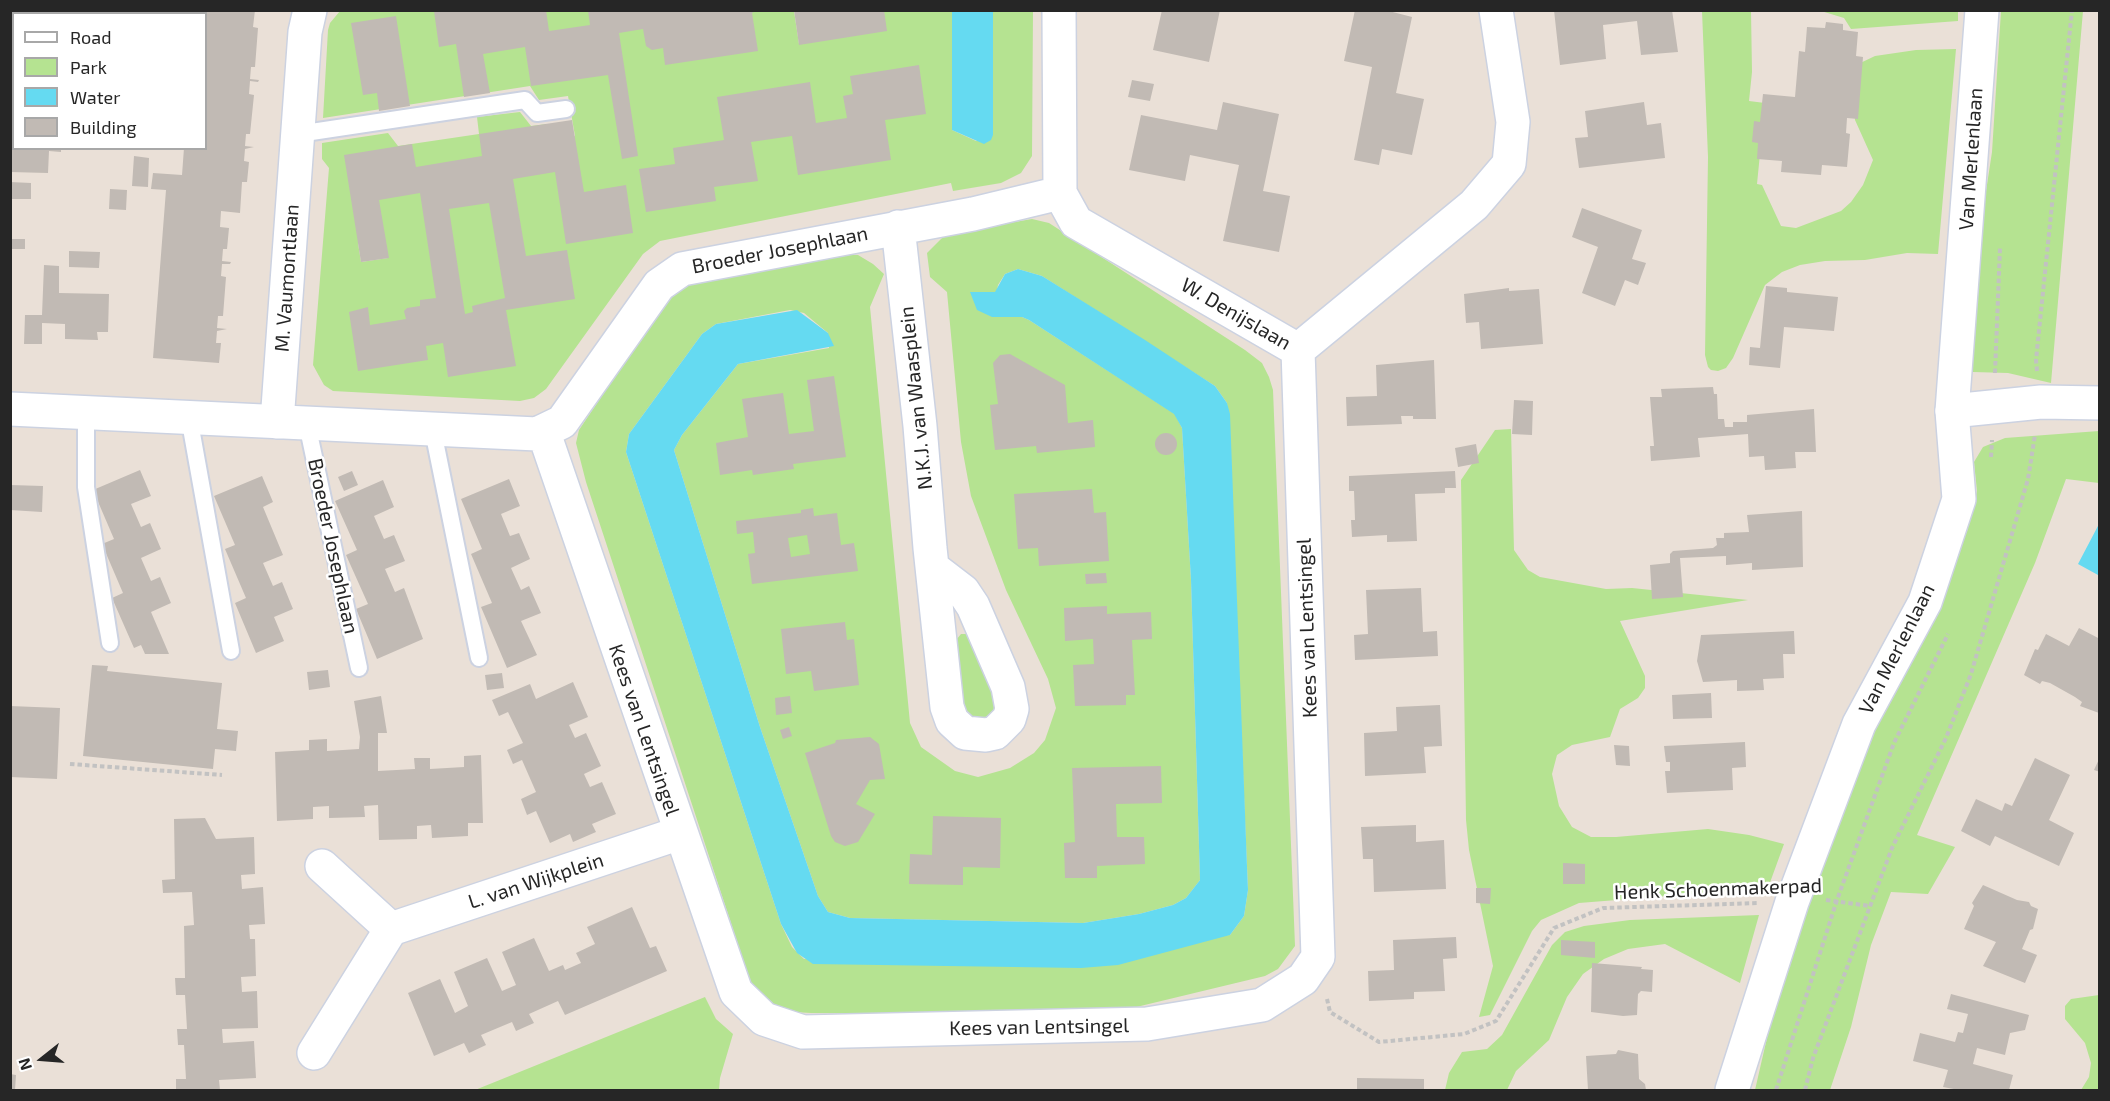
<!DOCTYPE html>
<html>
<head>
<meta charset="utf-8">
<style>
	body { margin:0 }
	#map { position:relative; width:2110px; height:1101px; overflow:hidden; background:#eae0d7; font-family:"Exo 2",sans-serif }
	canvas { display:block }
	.frame { position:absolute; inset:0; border:12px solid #262626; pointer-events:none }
	.legend { position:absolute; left:12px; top:12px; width:195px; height:138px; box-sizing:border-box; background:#fff; border:2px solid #a8a8a8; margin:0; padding:8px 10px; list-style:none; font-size:18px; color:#262626 }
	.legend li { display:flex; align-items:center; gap:12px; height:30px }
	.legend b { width:30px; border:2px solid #a8a8a8 }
	.north { position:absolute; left:12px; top:1029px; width:60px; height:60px; -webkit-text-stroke:4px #fff; paint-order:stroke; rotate:253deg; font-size:16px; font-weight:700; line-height:24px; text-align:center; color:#262626 }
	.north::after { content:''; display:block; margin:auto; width:21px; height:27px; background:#262626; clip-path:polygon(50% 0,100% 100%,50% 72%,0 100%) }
</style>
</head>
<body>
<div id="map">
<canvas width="2110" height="1101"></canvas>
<div class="frame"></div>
<ul class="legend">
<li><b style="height:8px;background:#fff"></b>Road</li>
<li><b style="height:16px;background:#b5e391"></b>Park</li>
<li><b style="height:16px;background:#65daf1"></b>Water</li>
<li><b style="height:16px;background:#c1bab4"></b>Building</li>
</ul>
<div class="north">N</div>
</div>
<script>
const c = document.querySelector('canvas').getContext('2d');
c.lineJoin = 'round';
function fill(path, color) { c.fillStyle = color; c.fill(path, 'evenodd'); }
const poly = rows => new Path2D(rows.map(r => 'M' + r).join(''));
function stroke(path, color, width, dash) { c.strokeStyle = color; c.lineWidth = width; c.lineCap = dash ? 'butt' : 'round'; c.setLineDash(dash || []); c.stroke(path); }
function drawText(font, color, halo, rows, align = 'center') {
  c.font = font + ' "Exo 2",sans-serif'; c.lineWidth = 5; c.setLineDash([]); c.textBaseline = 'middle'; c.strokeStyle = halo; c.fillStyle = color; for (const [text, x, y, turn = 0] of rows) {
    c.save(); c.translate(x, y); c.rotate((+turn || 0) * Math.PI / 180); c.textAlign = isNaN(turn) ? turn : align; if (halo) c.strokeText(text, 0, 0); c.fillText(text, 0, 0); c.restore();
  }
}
fill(poly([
	[47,11,156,11,155,14,49,14],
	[340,11,794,11,799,44,862,11,952,11,952,130,976,141,993,135,993,11,1033,11,1032,156,1021,173,1001,183,953,191,951,183,941,185,660,241,643,254,546,389,534,398,520,401,333,391,324,385,313,365,329,168,322,159,322,143,388,133,398,146,479,134,477,117,520,112,531,126,547,124,549,140,575,136,568,96,539,100,530,86,323,118,328,30,330,23],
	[358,243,388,258,361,262],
	[1702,11,1751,11,1752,72,1749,101,1765,103,1757,184,1762,185,1781,226,1796,228,1841,211,1851,202,1863,185,1873,160,1855,120,1851,78,1854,66,1875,56,1916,50,1956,49,1938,254,1907,253,1865,260,1825,261,1800,265,1782,272,1765,285,1733,358,1726,368,1718,371,1711,370,1708,367,1705,355,1708,157],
	[1821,11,1958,11,1958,21,1851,29,1844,18],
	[2001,11,2083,11,2051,383,2008,373,1973,372,1967,364,1977,250,1992,152],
	[1032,219,1049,223,1245,350,1262,363,1269,377,1273,390,1295,946,1278,969,1265,976,1128,1009,1075,1014,811,1013,794,1012,766,1003,752,987,586,482,576,443,579,430,671,292,686,283,841,255,858,255,873,264,884,274,870,307,910,723,921,747,955,771,978,777,1010,768,1034,753,1045,740,1056,708,1048,679,1006,590,971,496,961,442,947,292,930,277,927,253,943,237,956,232],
	[1018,269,1042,276,1215,386,1227,403,1247,866,1248,890,1244,916,1230,935,804,959,792,947,781,924,626,452,629,434,702,334,716,324,790,310,804,313,828,333,829,348,738,364,682,435,674,450,760,727,818,896,828,912,850,918,1083,923,1139,914,1173,905,1186,898,1200,880,1191,580,1182,428,1175,414,1029,320,1022,317,992,317,998,285,1005,274],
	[1511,429,1514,550,1528,570,1540,577,1606,589,1632,588,1748,600,1620,621,1645,676,1645,688,1638,698,1620,709,1610,737,1572,745,1557,755,1552,774,1559,806,1572,827,1591,837,1616,837,1708,829,1749,835,1784,844,1768,888,1579,903,1541,920,1532,931,1490,1015,1479,1017,1493,966,1469,850,1466,820,1461,480,1495,430],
	[2099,431,2099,483,2066,479,2035,563,1917,835,1955,847,1928,894,1891,892,1871,945,1851,1027,1830,1090,1755,1090,1775,1003,1846,796,1939,573,1967,531,1977,491,1974,462,1983,447,2005,438],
	[961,634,969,634,998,706,990,719,975,721,964,710,956,640],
	[1759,915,1740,983,1665,944,1628,949,1604,959,1583,974,1567,997,1549,1040,1516,1071,1507,1090,1445,1090,1449,1073,1462,1052,1487,1049,1502,1035,1552,945,1565,932,1584,926,1630,920],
	[2099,995,2099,1090,2081,1090,2089,1077,2091,1063,2085,1043,2065,1019,2065,1006,2071,999],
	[705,997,716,1019,733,1034,720,1078,719,1090,475,1090]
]), '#b5e391');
fill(poly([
	[952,11,993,11,993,135,991,140,984,144,952,130],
	[1018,269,1042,276,1145,340,1215,386,1227,403,1230,414,1247,866,1248,890,1244,916,1230,935,1118,965,1081,968,813,964,797,953,781,924,626,452,629,434,702,334,716,324,797,310,828,333,834,346,738,364,682,435,674,450,760,727,818,896,828,912,850,918,1083,923,1139,914,1173,905,1186,898,1200,880,1191,580,1182,428,1174,414,1029,320,1022,317,992,317,977,310,970,292,995,292,1005,274],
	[2099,524,2100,571,2098,575,2078,564]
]), '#65daf1');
fill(poly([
	[10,10,37,10,37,14,14,14,14,89,10,89],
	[196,10,255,10,253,27,258,28,255,67,251,67,250,79,259,80,258,82,250,81,249,94,254,95,250,134,246,134,245,146,254,147,245,149,244,161,249,162,247,182,242,182,240,213,221,211,220,227,229,228,227,249,223,249,222,261,231,262,230,264,222,264,221,276,226,277,223,316,218,316,217,328,227,329,217,331,216,343,221,343,219,363,153,358,166,190,151,189,153,173,182,175,184,148,206,148,206,14,195,14],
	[546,10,549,31,590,25,588,10,757,10,752,13,758,51,665,65,663,48,652,50,646,46,643,29,619,33,638,156,622,159,608,75,531,86,525,47,483,54,490,93,464,97,456,44,439,47,434,11],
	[794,10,884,10,887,31,799,45],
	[1162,10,1220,10,1209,62,1153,50],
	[1355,10,1385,10,1412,17,1396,93,1424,99,1412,155,1382,149,1379,165,1354,160,1372,67,1344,61],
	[1554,10,1672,10,1678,52,1641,55,1637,21,1603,25,1606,59,1560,65],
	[396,16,410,106,379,111,377,93,363,95,351,23],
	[1826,22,1843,24,1843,30,1858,32,1856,56,1863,57,1858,119,1847,118,1846,133,1850,134,1847,167,1822,165,1821,175,1781,172,1782,161,1757,159,1758,143,1752,142,1754,121,1760,122,1763,94,1795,97,1799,51,1805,52,1807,27,1825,28],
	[919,65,926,114,885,120,891,160,798,175,792,136,751,142,758,181,714,187,716,201,646,212,639,169,675,164,673,148,724,140,717,97,810,82,816,123,847,118,843,96,853,94,850,76],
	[1132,80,1154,84,1150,101,1128,97],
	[1223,102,1279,114,1263,191,1290,196,1279,252,1223,241,1239,165,1190,155,1185,181,1129,170,1141,115,1217,130],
	[1644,102,1647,125,1661,123,1665,158,1579,168,1575,138,1588,137,1585,111],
	[572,120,584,192,626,185,633,233,566,244,555,172,513,179,526,256,567,250,575,299,506,310,516,366,448,377,443,343,426,346,428,360,358,371,349,312,368,307,370,325,406,319,404,311,407,308,420,306,420,300,436,298,420,193,379,200,389,258,361,262,344,155,412,144,416,167,482,156,479,134],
	[489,203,505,298,472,306,473,312,465,314,449,209],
	[10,125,14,125,14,148,61,148,61,152,49,151,48,173,10,172],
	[134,156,149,158,148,187,132,186],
	[10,182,31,183,31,199,10,199],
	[110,189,127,190,126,210,109,209],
	[1582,208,1642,230,1632,259,1646,263,1638,285,1625,280,1615,306,1582,293,1598,247,1572,237],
	[10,239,25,239,25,249,10,249],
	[69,251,100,252,99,268,69,267],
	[44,265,59,266,59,293,109,294,108,332,97,332,98,340,65,339,65,324,42,323,42,344,24,344,25,315,42,315],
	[1766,286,1787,288,1787,292,1838,297,1834,331,1784,327,1780,368,1749,365,1750,347,1760,348],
	[1509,288,1509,291,1539,289,1543,344,1481,349,1479,322,1466,323,1464,294],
	[1010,354,1065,385,1068,423,1093,420,1095,447,1037,453,1036,446,995,450,990,405,998,404,993,363,1000,355],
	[1434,360,1436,419,1413,419,1413,416,1401,416,1402,424,1347,426,1346,397,1377,396,1376,365],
	[834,376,846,457,793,464,794,469,753,475,752,470,720,475,716,443,748,437,742,399,783,393,789,434,814,431,807,380],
	[1713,387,1714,394,1717,394,1718,419,1724,419,1725,427,1733,427,1733,422,1747,422,1747,415,1814,409,1816,452,1795,452,1796,468,1765,470,1764,456,1749,457,1748,434,1698,438,1700,457,1651,461,1650,446,1654,446,1650,397,1662,397,1661,389],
	[1514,400,1533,401,1532,435,1512,434],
	'1155 444a11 11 0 1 1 22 0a11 11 0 1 1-22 0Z',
	[1476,444,1479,463,1458,467,1455,448],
	[140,470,151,496,131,504,141,527,150,523,161,549,141,558,151,581,160,577,171,603,151,612,169,654,145,654,141,645,134,648,112,598,123,593,102,544,114,539,93,490],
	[352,471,358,485,344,491,338,477],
	[1455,471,1456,488,1445,488,1445,493,1415,494,1417,541,1387,542,1387,535,1352,537,1351,520,1355,520,1354,491,1349,491,1349,476],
	[262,476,273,502,263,507,283,555,263,563,273,586,282,582,293,609,274,617,284,641,256,653,235,603,246,598,225,549,235,545,214,496],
	[509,479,520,506,501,514,510,536,519,533,530,559,511,568,521,590,529,586,541,613,521,621,537,655,507,668,481,607,492,603,471,554,482,549,461,499],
	[383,480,394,507,374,516,384,539,394,535,405,561,385,569,395,592,404,588,423,639,377,659,356,609,368,604,346,555,357,550,335,501],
	[10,485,43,486,42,512,10,510],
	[1092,489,1094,513,1106,512,1109,561,1039,566,1038,548,1018,549,1014,494],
	[813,508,814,516,837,513,841,545,854,543,858,571,752,584,748,554,755,553,753,532,737,534,736,521,801,513,801,510],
	[807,535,810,554,791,557,788,538],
	[1802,511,1803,567,1752,570,1752,563,1726,565,1726,556,1680,558,1683,597,1652,599,1650,565,1670,563,1670,554,1673,551,1713,548,1717,545,1716,538,1724,538,1724,533,1749,532,1747,515],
	[1106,573,1107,583,1086,584,1085,574],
	[1421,588,1423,632,1437,631,1438,656,1355,660,1354,635,1368,634,1366,590],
	[1107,606,1107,614,1151,612,1152,639,1132,640,1135,695,1126,695,1126,705,1075,706,1073,665,1094,664,1093,639,1065,641,1064,608],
	[845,622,847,640,854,639,859,685,814,691,811,671,786,674,781,629],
	[2079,628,2100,639,2099,713,2080,706,2082,702,2075,697,2050,683,2042,681,2040,684,2024,675,2035,649,2038,650,2046,634,2069,646],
	[1794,631,1795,654,1783,654,1784,678,1763,679,1764,690,1737,691,1737,680,1703,682,1697,661,1701,635],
	[92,665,108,666,107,671,222,683,217,729,238,731,236,751,215,749,213,769,83,756],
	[328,670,330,687,309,690,307,672],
	[502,673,504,688,487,690,485,675],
	[573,682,588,717,569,725,575,738,586,733,601,766,584,774,590,787,602,782,616,814,592,824,596,832,573,842,570,834,550,843,536,811,527,815,521,799,536,792,522,760,513,764,507,750,523,743,508,712,499,716,492,700,530,684,536,699],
	[1711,693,1712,718,1673,719,1672,695],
	[381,696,387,733,378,733,378,771,415,769,414,758,430,758,430,769,464,767,464,756,481,755,483,823,468,823,468,836,432,838,431,825,417,826,417,839,379,840,378,805,364,806,365,817,329,818,329,806,313,807,313,819,277,821,275,752,309,750,309,740,327,739,327,751,359,749,360,737,354,701],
	[790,696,792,713,776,715,775,698],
	[1440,705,1442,746,1424,747,1426,773,1365,776,1364,733,1397,731,1396,707],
	[10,706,60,708,57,779,10,777],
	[789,727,792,736,783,739,780,730],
	[870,737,879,744,885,779,870,780,856,804,875,814,858,842,845,846,835,842,831,836,805,753,835,743,836,740],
	[1745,742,1746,767,1732,768,1733,790,1667,793,1665,771,1670,771,1670,762,1666,762,1664,746],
	[1614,745,1629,746,1630,766,1616,765],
	[2100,757,2100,772,2094,770],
	[2035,758,2070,775,2049,820,2074,833,2059,866,1995,836,1990,846,1961,831,1976,799,2002,811,2005,803,2012,806],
	[1161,766,1162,803,1116,804,1117,837,1144,837,1145,864,1097,866,1097,878,1065,878,1064,843,1075,842,1072,768],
	[933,816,1001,818,1000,868,963,867,963,885,909,884,910,854,932,855],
	[205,818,216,839,254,837,255,874,241,875,242,889,263,887,265,924,249,925,250,939,255,939,256,976,241,977,242,992,257,991,258,1028,222,1029,223,1043,254,1041,256,1078,219,1080,220,1090,176,1090,176,1079,186,1079,184,1045,178,1045,177,1029,187,1029,185,995,176,995,175,978,185,978,184,926,194,925,192,892,163,893,162,880,175,879,174,819],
	[1416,825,1416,842,1444,840,1446,889,1374,892,1373,859,1363,859,1361,827],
	[1563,863,1585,864,1585,884,1563,884],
	[1983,885,2017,900,2029,902,2031,906,2038,909,2033,929,2030,930,2022,949,2037,955,2025,983,1983,966,1996,942,1964,929,1974,906,1972,903],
	[1476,888,1491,888,1490,904,1476,903],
	[632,907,650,948,656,946,667,971,565,1015,558,1001,529,1014,534,1023,516,1031,512,1022,481,1035,486,1045,469,1053,464,1043,434,1056,408,993,440,979,455,1013,468,1006,454,972,487,958,502,991,516,985,502,952,534,938,549,971,563,965,565,970,581,963,576,953,595,944,587,927],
	[1456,937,1457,958,1443,959,1445,991,1414,992,1414,999,1369,1001,1368,971,1394,970,1393,940],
	[1561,940,1595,942,1595,958,1561,955],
	[1592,963,1642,967,1641,969,1653,970,1652,992,1641,991,1638,994,1637,1015,1623,1016,1591,1012],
	[1951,994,2029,1015,2025,1030,2010,1033,2005,1055,1977,1048,1973,1064,2013,1075,2009,1090,1959,1090,1943,1087,1948,1070,1913,1061,1920,1033,1955,1042,1958,1032,1963,1033,1968,1014,1947,1009],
	[1618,1050,1638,1054,1639,1079,1645,1084,1646,1090,1588,1090,1586,1056,1616,1054],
	[10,1074,16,1075,15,1090,10,1090],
	[1357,1078,1424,1079,1424,1090,1357,1090]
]), '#c1bab4');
const lane = poly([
	[298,134,525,100,537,113,566,109],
	[86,413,86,487,110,643],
	[189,417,231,651],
	[307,424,359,668],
	[433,431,479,658]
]);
const street = poly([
	[1059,10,1060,193,1076,222,1298,350,1474,205,1509,164,1513,122,1496,10],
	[898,227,920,426,930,548,947,707,952,721,965,733,986,735,995,733,1009,719,1012,709,1008,687,973,606,963,591,933,568],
	[10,409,537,434,562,422,659,285,682,269,973,214,1060,193],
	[1952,411,2041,402,2100,403],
	[277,422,305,32,310,10],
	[544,433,736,992,764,1019,803,1032,1147,1024,1262,1005,1303,979,1318,957,1298,350],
	[322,866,391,929],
	[314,1053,391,929,680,833]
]);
const secondary = poly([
	[1732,1090,1792,902,1859,724,1925,602,1959,499,1952,411,1982,10]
]);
stroke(lane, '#ccd2e1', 20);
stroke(street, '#ccd2e1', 36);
stroke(secondary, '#ccd2e1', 36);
stroke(poly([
	[2037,371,2036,360,2072,10],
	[1995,373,2000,248],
	[1991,457,1992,440],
	[70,764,222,775],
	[1826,900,1870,906],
	[1327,999,1330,1012,1379,1042,1464,1034,1496,1021,1554,928,1603,908,1759,903],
	[1776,1090,1837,900,1894,743,1948,634],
	[1805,1090,1813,1058,1892,848,1946,738,1971,674,2028,479,2035,435]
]), '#c2c2c2', 4, [4.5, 3]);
stroke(lane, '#fff', 16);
stroke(street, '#fff', 33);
stroke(secondary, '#fff', 33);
drawText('20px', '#262626', '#fff', [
	["Van Merlenlaan",1971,159,-86],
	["Broeder Josephlaan",780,250,-11],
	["M. Vaumontlaan",287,278,-86],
	["W. Denijslaan",1236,314,30],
	["N.K.J. van Waasplein",916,398,-96],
	["Broeder Josephlaan",333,546,78],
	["Kees van Lentsingel",1307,628,-92],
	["Van Merlenlaan",1897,649,-63],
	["Kees van Lentsingel",644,730,71],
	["L. van Wijkplein",536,881,-18],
	["Henk Schoenmakerpad",1718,889,-2],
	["Kees van Lentsingel",1039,1027,-1]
]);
</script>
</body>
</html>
